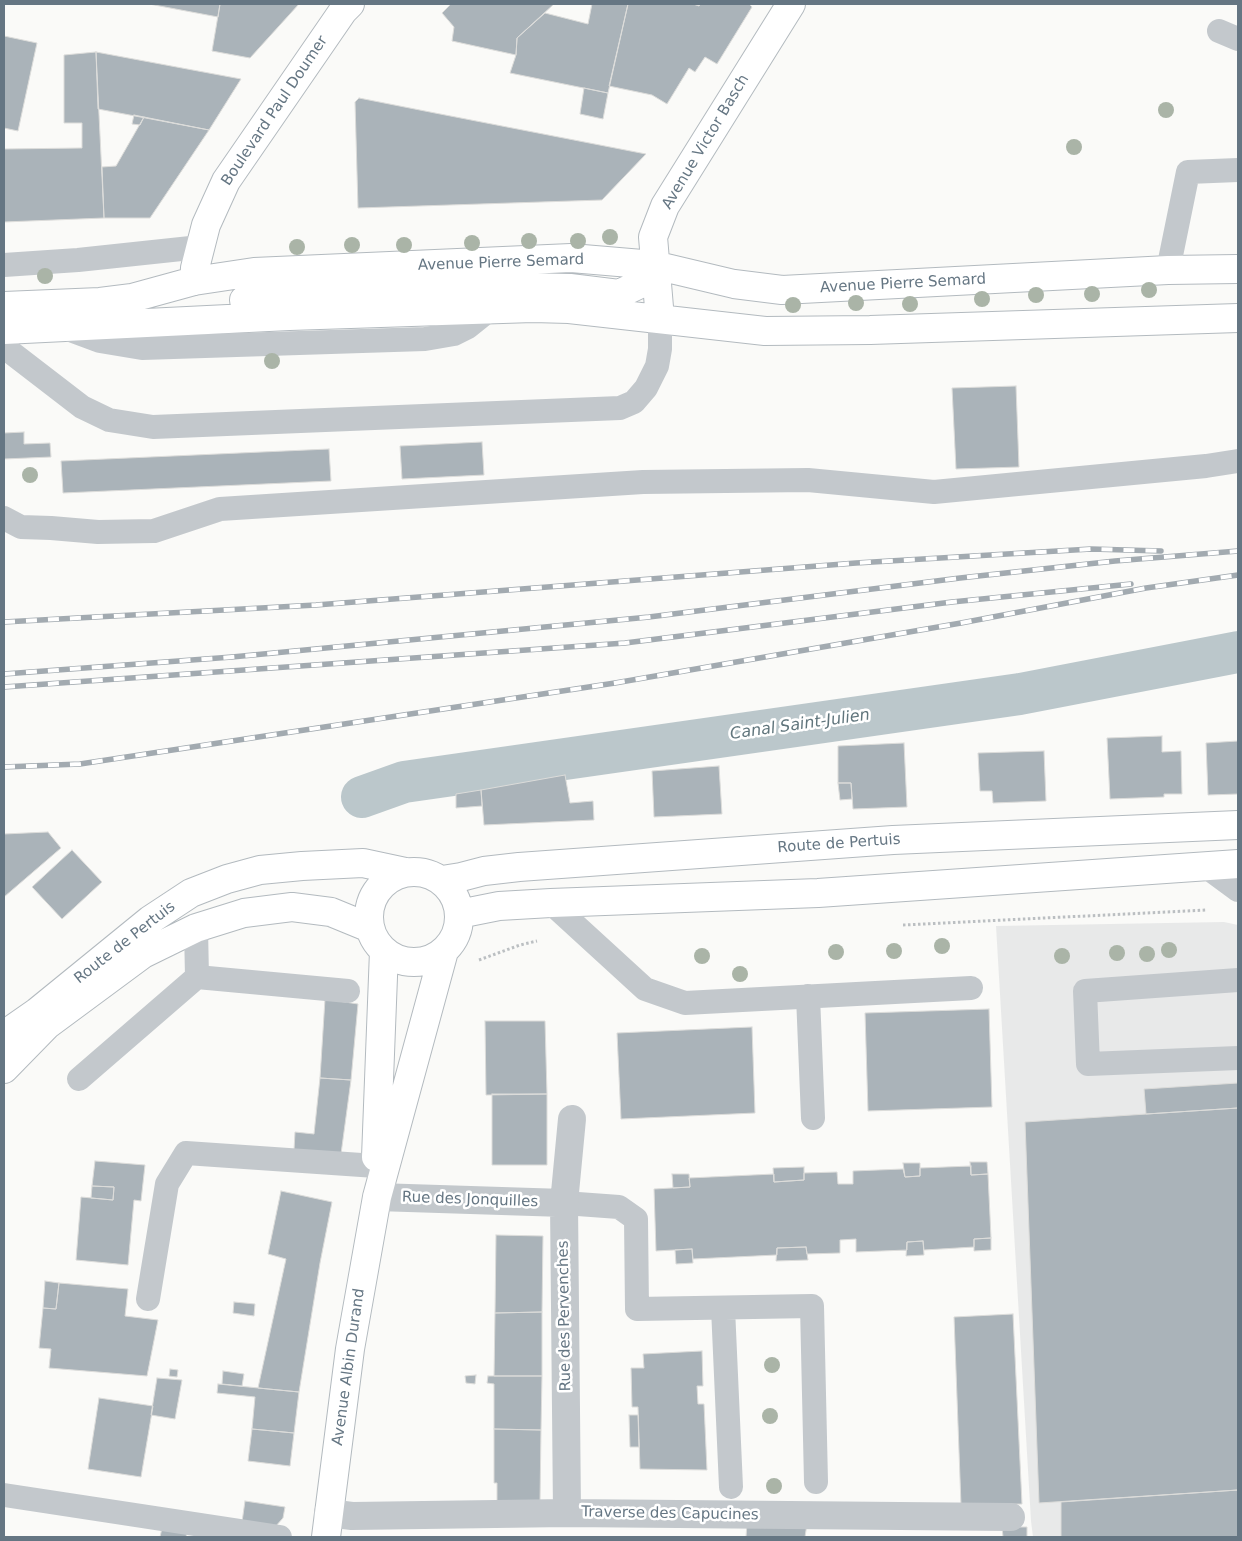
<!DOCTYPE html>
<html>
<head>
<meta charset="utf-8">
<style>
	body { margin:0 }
	#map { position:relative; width:1242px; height:1541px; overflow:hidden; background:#fafaf8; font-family:"DejaVu Sans",sans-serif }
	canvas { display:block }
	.frame { position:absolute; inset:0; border:5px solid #657683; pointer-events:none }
</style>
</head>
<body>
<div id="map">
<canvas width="1242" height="1541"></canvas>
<div class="frame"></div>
</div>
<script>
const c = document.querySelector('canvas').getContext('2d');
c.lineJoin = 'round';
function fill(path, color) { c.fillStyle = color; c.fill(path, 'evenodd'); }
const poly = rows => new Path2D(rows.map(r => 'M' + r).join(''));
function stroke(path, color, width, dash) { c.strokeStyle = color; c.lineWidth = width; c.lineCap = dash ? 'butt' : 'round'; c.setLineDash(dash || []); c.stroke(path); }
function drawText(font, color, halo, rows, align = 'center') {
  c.font = font + ' "DejaVu Sans",sans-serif'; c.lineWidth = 5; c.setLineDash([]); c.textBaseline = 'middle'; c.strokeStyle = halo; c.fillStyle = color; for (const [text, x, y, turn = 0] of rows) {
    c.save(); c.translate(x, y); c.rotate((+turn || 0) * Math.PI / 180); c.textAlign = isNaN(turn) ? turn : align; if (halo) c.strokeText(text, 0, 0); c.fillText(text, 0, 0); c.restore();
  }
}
fill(poly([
	[1224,922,1238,925,1238,1537,1033,1537,1031,1521,996,926]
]), '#e8e9e9');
stroke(poly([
	[362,797,404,782,1020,694,1238,652]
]), '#bbc7cb', 42);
const building = poly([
	[149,4,220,4,218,17,149,4],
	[220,4,299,4,250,58,212,51,220,4],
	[451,4,554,4,517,38,516,55,452,41,454,27,442,13,451,4],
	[592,4,628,4,608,93,510,73,516,55,517,38,545,13,588,24,592,4],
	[628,4,693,4,699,6,701,4,749,4,752,7,717,64,705,57,695,72,689,68,667,104,652,95,609,86,628,4],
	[4,36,37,43,18,131,4,128,4,36],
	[96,52,241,79,209,130,98,109,96,52],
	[96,52,104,218,4,222,4,149,82,148,82,123,64,123,64,55,96,52],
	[584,88,608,93,603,119,580,114,584,88],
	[359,98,435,113,646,154,602,200,358,208,355,102,359,98],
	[134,115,144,117,140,125,132,124,134,115],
	[144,117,209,130,150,218,104,218,102,167,116,166,144,117],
	[1016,386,1019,467,956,469,952,388,1016,386],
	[24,432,24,444,50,443,51,457,4,459,4,433,24,432],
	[482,442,484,475,402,479,400,446,482,442],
	[329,449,331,481,63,493,61,461,329,449],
	[1162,736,1162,752,1181,751,1182,794,1164,794,1164,797,1110,799,1107,738,1162,736],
	[1238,741,1238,794,1208,795,1206,743,1238,741],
	[904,743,907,807,853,809,851,783,838,783,838,746,904,743],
	[1044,751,1046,801,993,803,992,791,980,791,978,753,1044,751],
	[719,766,722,814,654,817,652,771,719,766],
	[565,775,570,803,593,801,594,820,484,825,481,790,565,775],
	[838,783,851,783,852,799,840,800,838,783],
	[481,790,482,806,456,808,456,794,481,790],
	[48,832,61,848,4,897,4,834,48,832],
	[72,850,102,882,62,919,32,887,72,850],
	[325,999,358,1004,351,1080,320,1078,325,999],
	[989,1009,992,1107,868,1111,865,1013,989,1009],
	[485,1021,545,1021,547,1094,486,1095,485,1021],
	[752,1027,755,1113,621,1119,617,1033,752,1027],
	[320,1078,351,1080,341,1154,294,1150,295,1132,314,1134,320,1078],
	[1238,1083,1238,1108,1146,1114,1144,1089,1238,1083],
	[492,1094,547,1094,547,1165,492,1165,492,1094],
	[1238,1108,1238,1490,1039,1503,1025,1122,1238,1108],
	[95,1161,145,1165,141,1201,134,1200,128,1265,76,1260,81,1197,113,1200,114,1187,92,1186,95,1161],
	[970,1162,987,1162,988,1174,971,1175,970,1162],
	[903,1163,920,1163,920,1176,905,1177,903,1163],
	[971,1166,971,1175,988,1174,991,1238,974,1239,974,1247,924,1250,923,1241,907,1242,907,1250,856,1252,856,1239,840,1240,840,1253,807,1254,806,1247,777,1248,777,1255,776,1255,693,1259,692,1249,656,1251,654,1189,690,1187,689,1178,774,1174,774,1182,804,1180,804,1173,837,1172,838,1184,853,1184,853,1171,903,1169,905,1177,920,1176,920,1168,971,1166],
	[804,1167,804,1180,774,1182,773,1168,804,1167],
	[672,1174,689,1174,690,1187,673,1188,672,1174],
	[92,1186,114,1187,113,1200,91,1198,92,1186],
	[281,1191,332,1202,320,1263,299,1392,258,1388,286,1259,268,1254,281,1191],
	[496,1235,543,1236,542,1312,495,1313,496,1235],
	[991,1238,991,1250,974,1251,974,1239,991,1238],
	[923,1241,924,1255,906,1256,907,1242,923,1241],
	[806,1247,808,1260,776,1261,777,1248,806,1247],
	[692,1249,693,1263,676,1264,675,1250,692,1249],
	[45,1281,59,1283,56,1309,43,1308,45,1281],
	[59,1283,128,1289,125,1316,158,1320,147,1376,49,1368,51,1349,39,1348,43,1308,56,1309,59,1283],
	[234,1302,255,1304,254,1316,233,1313,234,1302],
	[542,1312,542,1376,494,1376,495,1313,542,1312],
	[1013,1314,1022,1504,961,1505,954,1317,1013,1314],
	[702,1351,703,1386,697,1386,698,1404,704,1404,707,1470,640,1469,638,1407,632,1407,631,1368,644,1368,643,1354,702,1351],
	[170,1369,178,1370,177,1377,169,1376,170,1369],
	[223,1371,244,1374,242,1386,222,1384,223,1371],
	[476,1375,475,1384,466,1383,465,1376,476,1375],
	[488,1376,542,1376,541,1430,494,1429,494,1384,487,1383,488,1376],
	[157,1378,182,1380,175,1419,151,1415,157,1378],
	[218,1384,299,1392,294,1433,252,1429,255,1397,217,1393,218,1384],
	[99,1398,153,1406,141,1477,88,1469,99,1398],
	[629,1415,638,1415,639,1447,630,1447,629,1415],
	[252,1429,294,1433,290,1466,248,1461,252,1429],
	[494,1429,541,1430,540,1501,497,1501,497,1483,494,1483,494,1429],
	[1238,1490,1238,1537,1061,1537,1061,1502,1238,1490],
	[245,1501,285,1507,283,1518,275,1527,242,1522,245,1501],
	[747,1523,807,1524,805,1537,746,1537,747,1523],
	[1002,1527,1027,1527,1027,1537,1003,1537,1002,1527],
	[162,1528,187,1532,186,1537,160,1537,162,1528]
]);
fill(building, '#aab3b9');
stroke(building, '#dcdcda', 1);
const secondary = poly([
	[194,281,195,268,206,225,226,181,343,11,350,4],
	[244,300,519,287,570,288,619,294,640,284,654,265],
	[4,306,100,302,132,298,194,281,254,272,571,258,654,265,734,284,782,290,1168,270,1238,269],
	[660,319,653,237,665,206,791,4],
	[4,330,289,316,533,308,569,309,765,331,870,330,1238,318],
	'369 917a45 45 0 1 1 90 0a45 45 0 1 1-90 0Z',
	[442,880,461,877,484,871,519,867,893,840,1238,825],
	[459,914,499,906,551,903,818,893,1238,864],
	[4,1035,37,1012,150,920,191,893,227,879,260,870,302,866,363,863,405,872],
	[4,1069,47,1025,143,954,196,928,244,913,292,907,331,912,370,928],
	[376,1157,384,951],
	[326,1537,350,1349,377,1197,444,951]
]);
stroke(secondary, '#b3babf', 30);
stroke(poly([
	[903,925,1207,910],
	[479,960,520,945,537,941]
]), '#bbbfc2', 3, [2.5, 2.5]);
stroke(poly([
	[1219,31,1238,39],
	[4,265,78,260,200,247],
	[1168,270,1188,172,1238,170],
	[65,328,100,341,142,348,425,339,454,334,468,327,498,303],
	[4,347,82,407,109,420,153,427,620,408,634,402,646,388,657,366,660,349,660,319],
	[4,518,21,527,51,528,98,532,154,531,220,509,643,482,808,480,934,492,1206,466,1238,461],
	[1204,865,1238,890],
	[551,903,645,989,685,1003,971,988],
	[197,977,348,991],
	[1238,980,1085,991,1088,1064,1238,1058],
	[808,996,813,1118],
	[79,1079,197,977,196,928],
	[564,1203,619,1207,636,1219,637,1309,812,1306,816,1482],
	[148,1299,167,1184,186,1153,376,1166],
	[723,1308,731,1487],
	[4,1495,280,1537]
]), '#c3c8cc', 24);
stroke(poly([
	[377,1197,564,1203],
	[328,1513,352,1516,567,1513,1011,1517],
	[567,1513,564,1203,572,1119]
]), '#c3c8cc', 28);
stroke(secondary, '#fff', 28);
const rail = poly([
	[4,622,316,605,856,563,1091,549,1161,551],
	[4,674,232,657,649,617,960,578,1115,561,1238,551],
	[4,687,625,643,952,602,1131,584],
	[4,767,80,764,615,683,961,623,1146,588,1238,575]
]);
stroke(rail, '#a2aab0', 5.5);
stroke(rail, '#fff', 4, [11]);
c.fillStyle = '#aab4a7';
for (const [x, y] of [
	[1166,110],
	[1074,147],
	[610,237],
	[529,241],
	[578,241],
	[472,243],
	[352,245],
	[404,245],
	[297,247],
	[45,276],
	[1149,290],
	[1092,294],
	[1036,295],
	[982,299],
	[856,303],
	[910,304],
	[793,305],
	[272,361],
	[30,475],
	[942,946],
	[1169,950],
	[894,951],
	[836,952],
	[1117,953],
	[1147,954],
	[702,956],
	[1062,956],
	[740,974],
	[772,1365],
	[770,1416],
	[774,1486]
]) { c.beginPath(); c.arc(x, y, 8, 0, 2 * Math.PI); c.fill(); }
drawText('15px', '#657683', '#fff', [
	["Boulevard Paul Doumer",275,111,-56],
	["Avenue Victor Basch",706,142,-59],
	["Avenue Pierre Semard",501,263,-2],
	["Avenue Pierre Semard",903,284,-3],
	["Route de Pertuis",839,844,-4],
	["Route de Pertuis",125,943,-38],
	["Rue des Jonquilles",470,1200,2],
	["Rue des Pervenches",565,1316,-91],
	["Avenue Albin Durand",349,1367,-82],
	["Traverse des Capucines",670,1514,1]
]);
drawText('italic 16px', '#60757c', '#fff', [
	["Canal Saint-Julien",800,725,-8]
]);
</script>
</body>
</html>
